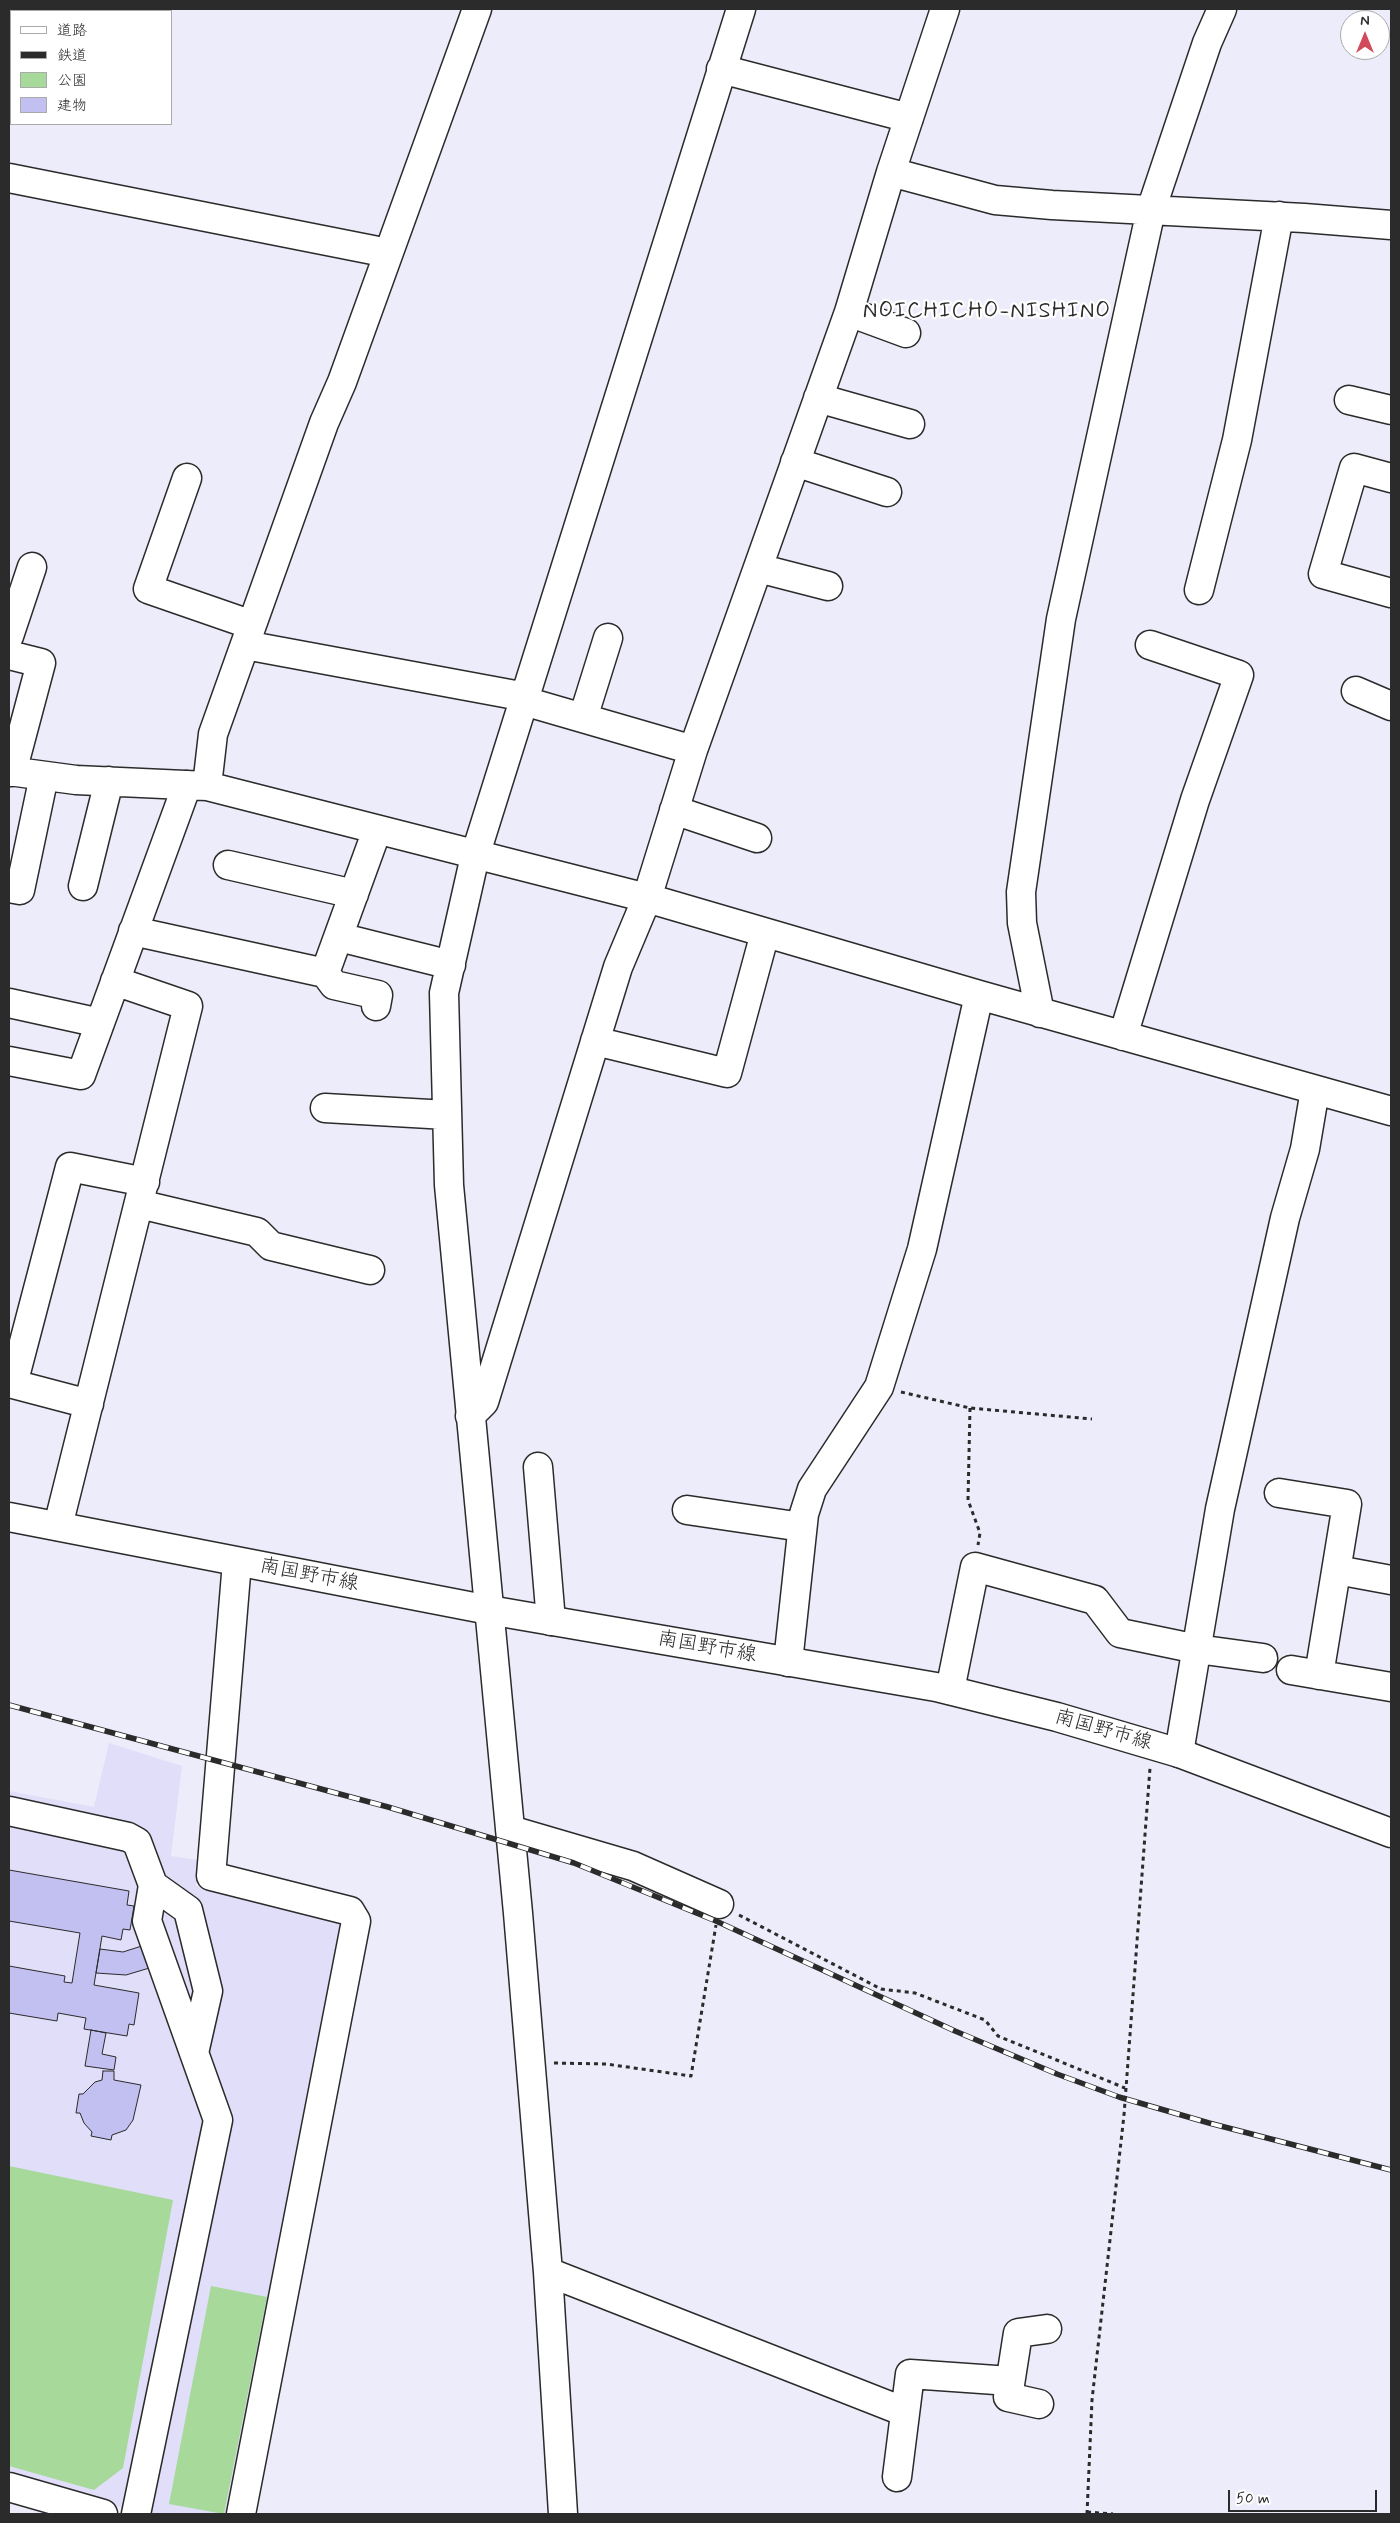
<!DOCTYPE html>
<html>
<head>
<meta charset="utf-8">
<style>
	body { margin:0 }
	#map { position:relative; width:1400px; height:2523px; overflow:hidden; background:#edecfb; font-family:Mynerve,"Klee One",sans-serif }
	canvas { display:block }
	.frame { position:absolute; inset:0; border:10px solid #2b2b2b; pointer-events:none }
	.legend { position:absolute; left:10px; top:10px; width:162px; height:115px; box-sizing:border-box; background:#fff; border:1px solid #aaa; margin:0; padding:6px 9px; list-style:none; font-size:15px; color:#2b2b2b }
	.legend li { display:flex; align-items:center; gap:10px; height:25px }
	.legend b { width:25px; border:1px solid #aaa }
	.north { position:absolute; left:1340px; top:10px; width:50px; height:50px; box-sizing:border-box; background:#fff; border:1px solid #aaa; border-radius:50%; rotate:0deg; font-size:14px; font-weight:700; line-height:20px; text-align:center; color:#2b2b2b }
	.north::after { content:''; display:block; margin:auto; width:18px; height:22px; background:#d1495b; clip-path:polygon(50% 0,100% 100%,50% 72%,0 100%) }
	.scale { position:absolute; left:1228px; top:2490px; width:149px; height:22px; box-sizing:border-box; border:2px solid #2b2b2b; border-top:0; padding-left:6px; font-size:15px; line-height:18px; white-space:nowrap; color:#2b2b2b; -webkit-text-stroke:4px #fff; paint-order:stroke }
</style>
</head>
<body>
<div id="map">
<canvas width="1400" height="2523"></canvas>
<div class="frame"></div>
<ul class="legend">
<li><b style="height:6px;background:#fff"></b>道路</li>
<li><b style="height:6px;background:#2b2b2b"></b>鉄道</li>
<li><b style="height:14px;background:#a7d99a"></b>公園</li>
<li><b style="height:14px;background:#c2bff1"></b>建物</li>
</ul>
<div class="north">N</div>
<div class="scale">50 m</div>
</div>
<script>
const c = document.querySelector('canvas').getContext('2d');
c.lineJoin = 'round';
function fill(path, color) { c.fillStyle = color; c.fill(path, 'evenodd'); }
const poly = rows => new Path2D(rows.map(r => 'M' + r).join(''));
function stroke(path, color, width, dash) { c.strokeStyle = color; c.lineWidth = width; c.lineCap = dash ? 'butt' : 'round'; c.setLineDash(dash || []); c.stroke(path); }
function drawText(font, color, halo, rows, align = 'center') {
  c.font = font + ' Mynerve,"Klee One",sans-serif'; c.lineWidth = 4.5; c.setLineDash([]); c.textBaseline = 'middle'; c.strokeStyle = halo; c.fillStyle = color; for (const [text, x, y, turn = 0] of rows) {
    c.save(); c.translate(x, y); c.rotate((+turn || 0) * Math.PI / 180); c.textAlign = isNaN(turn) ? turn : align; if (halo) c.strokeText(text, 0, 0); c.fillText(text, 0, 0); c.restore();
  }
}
fill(poly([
	[109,1743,182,1766,171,1856,198,1860,196,1886,337,1919,342,1930,233,2514,144,2514,9,2475,9,1791,94,1807]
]), '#e0def8');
fill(poly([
	[9,2166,173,2200,123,2468,94,2490,9,2466],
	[211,2286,267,2297,224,2514,169,2504]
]), '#a7d99a');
const building = poly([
	[9,1870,129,1891,127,1905,134,1906,130,1930,123,1929,121,1940,102,1936,94,1985,139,1993,134,2025,129,2024,127,2036,84,2029,86,2018,58,2013,57,2021,9,2013,9,1966,65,1976,64,1982,72,1983,80,1933,9,1921,9,1870],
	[148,1944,156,1966,126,1975,96,1973,100,1949,123,1952,148,1944],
	[91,2030,106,2033,102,2054,116,2057,114,2070,85,2066,91,2030],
	[103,2071,114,2071,114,2080,141,2085,133,2120,126,2130,112,2135,111,2140,91,2136,92,2132,84,2123,80,2113,76,2113,79,2094,83,2094,95,2082,102,2080,103,2071]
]);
fill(building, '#c2bff1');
stroke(building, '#2b2b2b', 1);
const minor = poly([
	[721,69,909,118],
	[891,172,995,200,1052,205,1304,218,1391,225],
	[9,178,388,253],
	[849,312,906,333],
	[818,398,910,424],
	[1349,400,1391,410],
	[795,462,887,492],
	[187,478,148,589,252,625],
	[1391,478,1354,468,1323,574,1391,593],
	[758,568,828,586],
	[1199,590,1237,440,1279,216],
	[9,636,32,567],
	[245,645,526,697],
	[9,655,41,663,12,772],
	[1356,691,1391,706],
	[524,701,693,750],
	[583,718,608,638],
	[9,771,76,780,207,786,647,898,979,995,1391,1111],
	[207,786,213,734,324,423,342,382,477,9],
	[674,810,757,838],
	[228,865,354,894],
	[83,886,109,781],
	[9,888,20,890,44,776],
	[133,931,325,973,377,830],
	[339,937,451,965],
	[325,973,334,985,378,995,376,1006],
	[9,1003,100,1023],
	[1040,1013,1022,923,1021,892,1061,619,1151,210,1207,43,1222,9],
	[1123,1036,1195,800,1239,675,1150,645],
	[595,1041,727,1073,765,933],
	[9,1061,81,1075,187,785],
	[325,1108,447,1115],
	[139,1204,257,1232,271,1246,370,1270],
	[89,1404,13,1384,70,1167,145,1182],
	[470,1416,484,1402,618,967,647,898,693,750,849,312,891,172,945,9],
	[538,1467,551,1621],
	[1279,1493,1347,1504,1319,1675],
	[687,1510,802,1527],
	[58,1526,188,1006,115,981],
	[237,1562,211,1876,350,1911,356,1921,241,2514],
	[1337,1570,1391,1580],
	[788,1662,804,1514,812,1489,879,1387,922,1249,979,995],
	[1291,1670,1391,1687],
	[950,1690,975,1567,1095,1600,1120,1633,1197,1649,1263,1658],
	[1179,1753,1220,1509,1285,1218,1305,1149,1315,1090],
	[9,1811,128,1837,137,1842,153,1885,147,1921,218,2120,136,2514],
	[510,1830,633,1866,719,1904],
	[153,1885,188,1910,208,1991,194,2053],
	[548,2272,905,2412],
	[1039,2404,1008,2397,1018,2333,1047,2329],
	[897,2477,910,2374,1010,2381],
	[9,2487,103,2514],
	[563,2514,548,2272,518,1913,449,1185,444,993,475,856,741,9]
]);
const major = poly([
	[9,1517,489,1610,936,1687,1057,1717,1179,1753,1391,1833]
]);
stroke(minor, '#2b2b2b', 31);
stroke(major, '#2b2b2b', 31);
stroke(poly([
	[901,1392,970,1408,1092,1419],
	[970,1408,968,1500,980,1533,978,1545],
	[739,1915,881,1989,915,1993,985,2020,998,2036,1125,2088],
	[554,2063,606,2064,691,2076,716,1925],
	[1087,2512,1113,2514],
	[1087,2514,1092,2400,1124,2115,1150,1768]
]), '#2b2b2b', 3, [4, 4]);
stroke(minor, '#fff', 28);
stroke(major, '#fff', 28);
const rail = poly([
	[9,1705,388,1807,574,1863,716,1921,955,2031,1057,2074,1119,2097,1209,2123,1391,2170]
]);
stroke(rail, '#2b2b2b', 5.5);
stroke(rail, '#fff', 4, [11]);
drawText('20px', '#2b2b2b', '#fff', [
	["南国野市線",309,1576,11],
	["南国野市線",707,1648,10],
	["南国野市線",1103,1731,16]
]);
c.letterSpacing = '1px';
drawText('22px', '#2b2b2b', '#fff', [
	["NOICHICHO-NISHINO",987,312]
]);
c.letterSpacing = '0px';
</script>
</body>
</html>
